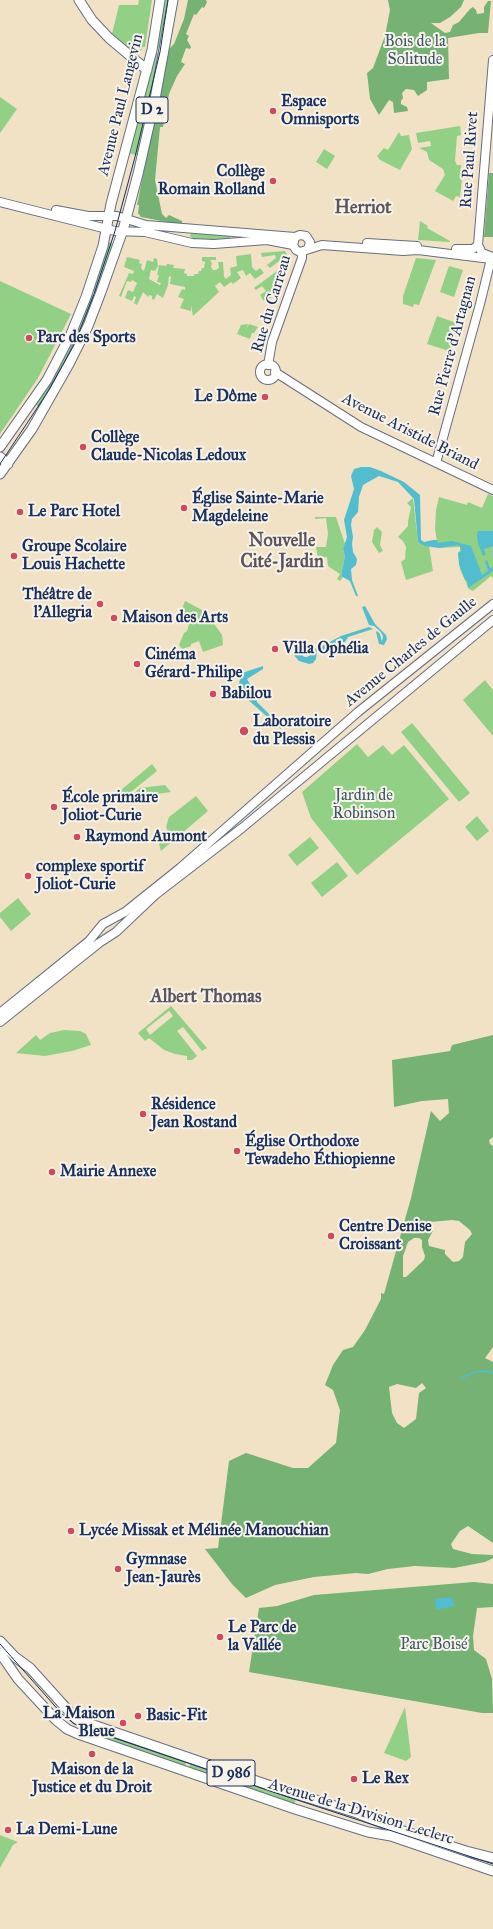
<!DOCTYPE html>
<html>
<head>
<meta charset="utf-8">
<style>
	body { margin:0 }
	canvas { display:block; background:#f1e2c6 }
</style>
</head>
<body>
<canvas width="493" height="1929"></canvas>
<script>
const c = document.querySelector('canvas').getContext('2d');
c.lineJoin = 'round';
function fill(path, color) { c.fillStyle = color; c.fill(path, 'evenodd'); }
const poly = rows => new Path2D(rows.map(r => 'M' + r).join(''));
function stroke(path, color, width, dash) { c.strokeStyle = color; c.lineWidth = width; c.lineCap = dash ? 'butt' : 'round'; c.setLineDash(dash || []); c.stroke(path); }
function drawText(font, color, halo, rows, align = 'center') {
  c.font = font + ' "IM FELL Great Primer",serif'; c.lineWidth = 4; c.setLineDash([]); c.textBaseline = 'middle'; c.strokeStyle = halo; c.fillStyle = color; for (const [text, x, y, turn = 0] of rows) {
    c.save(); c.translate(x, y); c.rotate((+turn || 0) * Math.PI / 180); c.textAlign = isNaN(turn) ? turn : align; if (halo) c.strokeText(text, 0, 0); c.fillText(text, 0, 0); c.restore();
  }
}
fill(poly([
	[139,0,152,0,145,47,142,47,141,51,138,52,129,49,112,34,119,5,138,5],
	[163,0,171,0,163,50,154,49],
	[153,52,162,54,140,156,128,153],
	[0,97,17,109,0,133],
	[460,126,461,135,457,136,455,161,457,165,461,165,460,176,462,178,460,197,456,196,453,201,435,191,445,175,443,169,429,160,427,152,419,148,431,146,430,141,418,143,416,133],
	[399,132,401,136,409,135,412,149,400,170,380,160,377,156,384,148,388,150],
	[324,149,335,156,327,169,316,162],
	[420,221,428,226,427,228,450,241,450,242,418,240],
	[191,233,230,234,230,240,193,239,190,236],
	[106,241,114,244,98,293,89,290],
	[285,251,287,255,270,268,267,265,276,258,275,255,262,257,261,253],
	[251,254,252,267,256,271,260,268,264,273,255,279,250,273,246,276,243,270,237,272,241,278,233,284,231,282,224,287,220,282,215,286,219,292,193,316,191,305,191,311,180,308,184,299,178,297,182,289,185,290,185,287,170,284,171,277,169,276,168,285,163,298,157,294,154,300,152,299,152,296,149,295,148,297,143,292,137,305,134,303,136,297,134,296,132,301,125,298,128,290,133,292,137,283,132,280,131,282,127,281,121,297,119,296,129,273,133,274,134,271,124,267,127,257,140,260,139,263,142,264,141,268,144,271,147,260,153,262,154,258,157,259,158,266,155,271,151,270,149,279,160,285,161,283,157,282,159,275,157,275,159,265,166,266,167,264,174,265,173,268,185,269,184,273,187,274,187,276,194,276,194,274,198,274,199,271,201,271,202,268,204,268,205,262,202,261,202,257,216,257,216,260,210,260,212,263,211,267,213,270,216,270,219,268,218,262,223,262,224,277,226,279,231,275,230,268,237,266,236,256],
	[416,258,436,260,419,305,414,304,413,307,403,304,403,296],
	[449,266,463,270,454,297,440,292],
	[277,271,280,279,278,285,276,284,269,294,272,295,269,302,263,300,260,295,266,291,262,286,256,290,254,288],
	[0,281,71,314,38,378,0,434],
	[88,293,97,296,88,318,42,409,33,403],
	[437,316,459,324,449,351,427,344],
	[248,324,246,330,249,324,258,327,254,333,252,333,250,339,237,334,241,325],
	[488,494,493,496,493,578,491,576,473,591,469,589,460,569,458,553,460,551,460,547,438,548,435,529,436,510,439,497,467,505,468,502,482,508],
	[413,498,418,542,429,546,433,571,406,580,401,562,405,559,406,547,403,541,398,537,408,526,408,521,411,507,407,503],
	[315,517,336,517,345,544,343,549,345,556,341,576,343,577,340,581,337,579,340,574,328,566,327,557,318,558,316,547,326,547,328,534,326,518,315,519],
	[377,527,382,532,380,545,383,551,379,553,372,542,374,530],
	[185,601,202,610,210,618,222,635,223,645,203,652,199,641,191,644,191,646,182,649,179,645,184,633,187,631,190,621,179,617],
	[485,680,493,690,493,736,463,700],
	[412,723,470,793,459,802,401,732],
	[357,744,368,757,383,745,392,755,404,745,449,799,357,875,311,818,302,792],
	[152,764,157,771,127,795,126,798,117,799,121,790],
	[165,785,171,792,129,798,140,788],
	[196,796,208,811,161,851,159,844,169,834,166,827,169,817],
	[477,816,489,831,477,841,465,827],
	[310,837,319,848,297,866,288,855],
	[337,862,348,876,322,897,311,883],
	[18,898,31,914,11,931,0,917,0,913],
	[171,1006,207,1048,202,1051,183,1027,177,1031,197,1056,192,1060,187,1060,187,1056,175,1054,164,1050,149,1038,145,1041,138,1033],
	[169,1011,173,1016,150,1035,146,1029],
	[64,1030,80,1031,86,1034,91,1045,72,1051,45,1056,16,1053,36,1035,40,1040,50,1033],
	[405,1707,411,1757,406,1761,384,1753],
	[104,1731,187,1760,184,1769,101,1740],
	[191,1761,297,1795,294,1806,188,1770],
	[0,1835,18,1842,13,1845,0,1868]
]), '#92d086');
fill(poly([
	[188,0,206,0,207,2,204,8,202,7,196,15,194,14,186,34,189,36,187,40,191,47,190,49,186,48,181,62,185,64,177,76,169,94,163,127,160,127,155,180,162,214,166,218,169,215,182,221,182,225,141,217,138,213,139,205,137,205,169,49,174,44,184,19],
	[388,0,464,0,461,7,450,17,440,23,431,23,445,33,450,32,453,25,459,22,470,9,473,7,476,10,477,14,484,13,484,7,488,1,491,1,488,33,479,33,448,38,449,79,427,82,427,90,418,96,414,90,406,89,402,93,403,98,401,101,401,104,407,107,408,111,394,113,393,102,389,100,379,115,370,99,367,73,373,68,385,36,390,10],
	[489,173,493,173,493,237,484,237],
	[493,1035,493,1137,489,1140,490,1144,493,1146,493,1347,485,1358,493,1362,493,1543,468,1526,460,1531,451,1544,453,1549,472,1554,493,1555,493,1558,485,1562,454,1568,415,1566,388,1569,368,1574,356,1573,314,1577,275,1585,246,1598,232,1584,205,1549,218,1548,229,1461,246,1453,293,1468,308,1468,336,1443,340,1410,333,1390,325,1385,333,1365,343,1350,353,1347,365,1330,381,1299,381,1293,384,1294,411,1198,431,1111,440,1121,449,1113,448,1099,422,1101,394,1107,392,1060,450,1051,452,1045],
	[452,1220,459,1221,470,1230,472,1234,465,1242,463,1257,459,1261,453,1262,445,1254,445,1250,429,1246,428,1240,433,1231,428,1224,430,1222],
	[414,1238,419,1238,422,1240,422,1247,425,1256,424,1260,406,1277,403,1277,403,1256,408,1242],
	[422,1383,426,1388,419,1393,416,1419,404,1428,397,1423,392,1413,389,1387,397,1384,416,1388],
	[474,1582,493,1584,493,1607,477,1608,473,1636,474,1650,486,1659,492,1679,493,1713,482,1713,249,1672,259,1608,277,1606,314,1595]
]), '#75b273');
fill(poly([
	[361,467,370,467,381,471,404,482,420,495,421,540,424,542,433,540,437,540,438,543,452,541,471,546,482,575,488,571,485,561,487,560,490,568,492,567,493,571,468,588,467,580,465,580,459,564,458,553,461,551,460,546,458,545,439,548,425,546,418,542,414,499,398,482,379,476,363,485,359,497,358,512,352,519,351,525,353,537,352,544,353,552,357,559,356,565,351,569,352,580,358,596,356,596,350,581,341,576,345,556,343,549,347,537,344,520,354,489,351,476,354,469],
	[478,531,493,531,493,546,484,549,486,555,483,556,478,543,477,535],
	[365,606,375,624,386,635,387,639,384,645,379,644,376,632,377,631,380,634,382,642,383,636,380,631,374,626,369,625,362,607],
	[369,627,373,629,348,637,345,642,330,647,320,654,320,647,341,636],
	[313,648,317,649,316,659,313,663,309,664,299,661,292,653,300,651,304,657,307,657,311,655],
	[263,666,263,669,247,679,254,691,257,702,281,726,281,729,246,698,240,691,239,684,241,675,245,672],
	[451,1597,455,1606,436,1610,435,1599]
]), '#52bdce');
stroke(poly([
	[461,1378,475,1372,489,1371,493,1373]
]), '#52bdce', 1.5);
const secondary = poly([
	[0,202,115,231,145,232,192,243,214,244,267,240,293,245],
	[56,210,88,216,117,216,146,225,295,237],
	[367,243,417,246],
	[308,249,310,242,306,236,300,235,295,237,293,245,296,250,300,252,322,245,403,251,418,250,491,259],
	[456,249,473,249,478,245],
	[490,256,482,253,478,245,493,60],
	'260 372a8 8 0 1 1 16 0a8 8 0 1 1-16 0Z',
	[268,365,272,342,302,258,302,252],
	[275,372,361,427,493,490],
	[436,463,480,304,491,259],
	[0,1013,89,941,103,924,125,912,180,868,358,712,493,604],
	[0,1022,99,943,116,932,155,895,242,828,493,620]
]);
const primary = poly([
	[79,0,92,20,109,38,147,70],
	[0,447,47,380,71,334,86,297,103,246,111,204,152,50,160,0],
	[0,457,8,464],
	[0,474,32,429,69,364,88,326,101,292,123,230,138,174,155,99,173,0],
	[0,1641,15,1657,30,1668,76,1719,271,1786,357,1813,394,1828,466,1851,493,1858],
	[0,1653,18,1679,56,1720,67,1729,78,1734,295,1809,368,1832,391,1836,493,1871]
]);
stroke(secondary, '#666e82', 10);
stroke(primary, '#666e82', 11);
stroke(secondary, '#fff', 8);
stroke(primary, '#fff', 9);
stroke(poly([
	[0,464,49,390,74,345,94,294,115,231,135,157,160,52,168,0],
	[0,1644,62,1714,76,1725,288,1797,493,1864]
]), '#1b2f5e', 1);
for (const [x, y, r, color] of [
	[273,111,4,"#d1495b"],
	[273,181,4,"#d1495b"],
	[29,338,4,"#d1495b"],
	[265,397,4,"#d1495b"],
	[83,447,4,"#d1495b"],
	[184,508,4,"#d1495b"],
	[20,512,4,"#d1495b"],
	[14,556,4,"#d1495b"],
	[100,604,4,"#d1495b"],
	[114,618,4,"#d1495b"],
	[275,649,4,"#d1495b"],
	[137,664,4,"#d1495b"],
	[213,694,4,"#d1495b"],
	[244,731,5,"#d1495b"],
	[54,807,4,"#d1495b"],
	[77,837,4,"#d1495b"],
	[28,876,4,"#d1495b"],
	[143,1114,4,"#d1495b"],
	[237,1151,4,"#d1495b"],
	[52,1172,4,"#d1495b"],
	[331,1236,4,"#d1495b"],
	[71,1531,4,"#d1495b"],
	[118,1569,4,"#d1495b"],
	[220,1637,4,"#d1495b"],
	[138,1716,4,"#d1495b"],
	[123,1723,4,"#d1495b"],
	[92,1754,4,"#d1495b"],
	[354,1779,4,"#d1495b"],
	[8,1830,4,"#d1495b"]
]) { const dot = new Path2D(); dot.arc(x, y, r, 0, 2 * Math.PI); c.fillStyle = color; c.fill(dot); stroke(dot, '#f7f3e8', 1.5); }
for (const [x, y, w] of [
	[152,110,32],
	[231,1773,48]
]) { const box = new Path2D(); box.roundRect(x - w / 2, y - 13, w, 26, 3); c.fillStyle = '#f7f3e8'; c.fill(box); stroke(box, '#1b2f5e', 1); }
drawText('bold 15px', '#1b2f5e', null, [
	["D 2",152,110],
	["D 986",231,1773]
]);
drawText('16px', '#395768', '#f7f3e8', [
	["Bois de la",415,42],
	["Solitude",415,60],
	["Jardin de",364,796],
	["Robinson",364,814],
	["Parc Boisé",434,1645]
]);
drawText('bold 16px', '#1b2f5e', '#f7f3e8', [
	["Espace",281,102],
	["Omnisports",281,120],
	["Collège",265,172,"right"],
	["Romain Rolland",265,190,"right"],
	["Parc des Sports",37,338],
	["Le Dôme",257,397,"right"],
	["Collège",91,438],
	["Claude-Nicolas Ledoux",91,456],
	["Église Sainte-Marie",192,499],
	["Magdeleine",192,517],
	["Le Parc Hotel",28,512],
	["Groupe Scolaire",22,547],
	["Louis Hachette",22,565],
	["Théâtre de",92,595,"right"],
	["l’Allegria",92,613,"right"],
	["Maison des Arts",122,618],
	["Villa Ophélia",283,649],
	["Cinéma",145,655],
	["Gérard-Philipe",145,673],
	["Babilou",221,694],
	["Laboratoire",253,722],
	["du Plessis",253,740],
	["École primaire",62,798],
	["Joliot-Curie",62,816],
	["Raymond Aumont",85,837],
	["complexe sportif",36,867],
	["Joliot-Curie",36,885],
	["Résidence",151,1105],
	["Jean Rostand",151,1123],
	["Église Orthodoxe",245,1142],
	["Tewadeho Éthiopienne",245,1160],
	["Mairie Annexe",60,1172],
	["Centre Denise",339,1227],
	["Croissant",339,1245],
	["Lycée Missak et Mélinée Manouchian",79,1531],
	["Gymnase",126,1560],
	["Jean-Jaurès",126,1578],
	["Le Parc de",228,1628],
	["la Vallée",228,1646],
	["La Maison",115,1714,"right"],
	["Bleue",115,1732,"right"],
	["Basic-Fit",146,1716],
	["Maison de la",92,1770,"center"],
	["Justice et du Droit",92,1788,"center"],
	["Le Rex",362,1779],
	["La Demi-Lune",16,1830]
], 'left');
drawText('16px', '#1b2f5e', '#f7f3e8', [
	["Avenue Paul Langevin",121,105,-76],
	["Rue Paul Rivet",470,160,-86],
	["Rue du Carreau",272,304,-73],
	["Rue Pierre d'Artagnan",453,346,-75],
	["Avenue Aristide Briand",410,432,27],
	["Avenue Charles de Gaulle",411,652,-39],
	["Avenue de la Division Leclerc",361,1812,17]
]);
drawText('bold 18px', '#5a545c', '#f7f3e8', [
	["Herriot",363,209],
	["Nouvelle",282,542],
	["Cité-Jardin",282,563],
	["Albert Thomas",206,998]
]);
</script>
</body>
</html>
